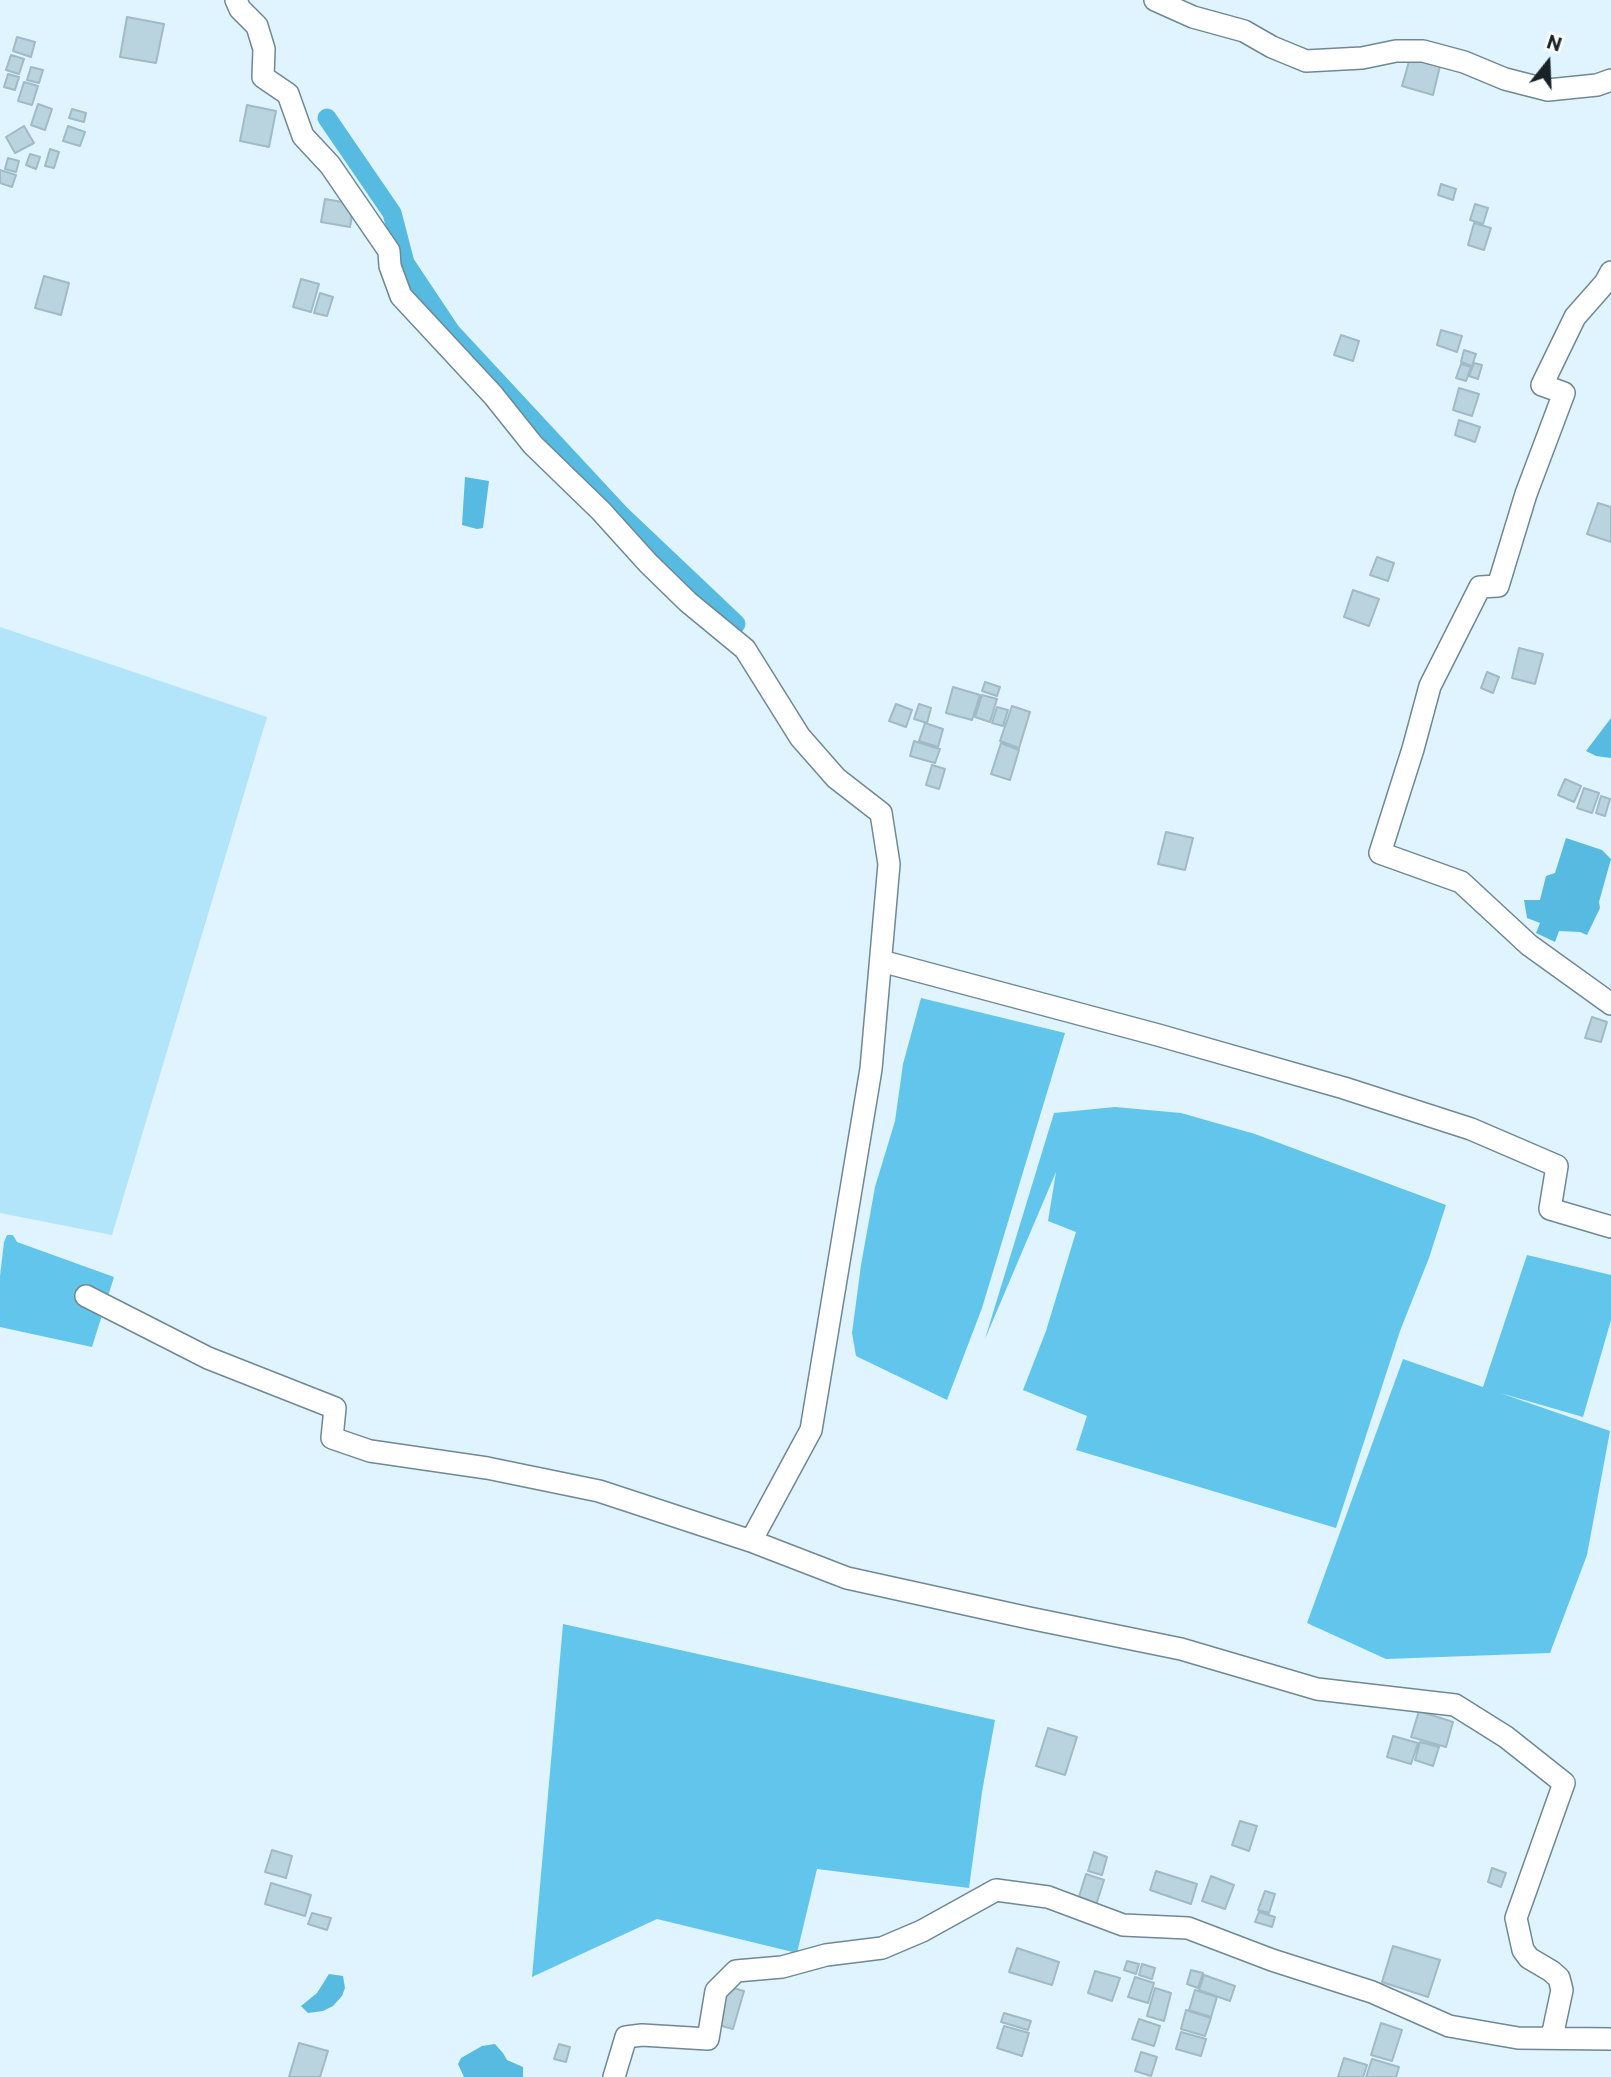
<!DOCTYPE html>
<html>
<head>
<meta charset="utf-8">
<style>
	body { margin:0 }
	#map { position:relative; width:1611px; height:2077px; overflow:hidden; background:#dff4fe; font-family:Commissioner,sans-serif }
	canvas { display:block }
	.north { position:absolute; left:1513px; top:28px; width:70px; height:70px; -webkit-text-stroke:5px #fff; paint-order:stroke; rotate:18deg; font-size:19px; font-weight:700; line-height:28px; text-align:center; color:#192327 }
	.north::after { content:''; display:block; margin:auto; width:24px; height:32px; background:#192327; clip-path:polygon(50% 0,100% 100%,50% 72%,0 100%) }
</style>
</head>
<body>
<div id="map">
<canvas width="1611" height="2077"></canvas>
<div class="north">N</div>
</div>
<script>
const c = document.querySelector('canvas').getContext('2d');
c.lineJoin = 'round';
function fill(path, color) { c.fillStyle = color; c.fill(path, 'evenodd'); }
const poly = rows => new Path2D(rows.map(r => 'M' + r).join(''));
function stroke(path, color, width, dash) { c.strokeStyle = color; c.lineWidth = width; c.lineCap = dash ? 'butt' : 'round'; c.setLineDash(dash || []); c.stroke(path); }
fill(poly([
	[0,627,267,717,112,1235,0,1213]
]), '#b2e4fa');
fill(poly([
	[921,998,1065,1033,982,1308,947,1400,856,1356,852,1333,861,1265,875,1187,895,1121,903,1064],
	[1115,1107,1181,1113,1255,1134,1446,1205,1429,1258,1400,1331,1336,1528,1076,1450,1087,1416,1023,1390,1046,1331,1076,1232,1048,1221,1056,1172,985,1339,1054,1113],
	[7,1235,13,1235,17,1242,114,1277,92,1347,0,1327,0,1276,4,1242],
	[1527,1255,1611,1275,1611,1320,1583,1417,1500,1393,1610,1431,1587,1555,1550,1653,1386,1659,1307,1623,1403,1359,1483,1387],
	[563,1624,995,1720,982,1792,969,1888,817,1869,797,1953,657,1919,532,1977]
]), '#62c6ec');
fill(poly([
	[465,477,489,481,483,528,477,529,462,525],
	[1611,718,1611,758,1596,756,1586,751],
	[1566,838,1602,850,1611,859,1599,902,1600,908,1587,935,1580,932,1559,931,1555,942,1536,933,1540,923,1527,918,1524,900,1540,900,1546,876,1555,873],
	[329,1974,343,1976,345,1988,342,1996,333,2006,323,2011,308,2013,301,2006,317,1993],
	[495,2044,503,2053,507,2060,523,2067,523,2077,464,2077,458,2064,461,2058,482,2046]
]), '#57bbe1');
stroke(poly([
	[327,118,392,213,405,263,451,332,621,515,736,624]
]), '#57bbe1', 19);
const building = poly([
	[127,17,164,24,156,63,120,57,127,17],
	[17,37,35,42,31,57,13,51,17,37],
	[11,55,24,59,19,74,6,70,11,55],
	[1410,58,1440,66,1433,95,1402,86,1410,58],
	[31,67,43,70,39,83,27,80,31,67],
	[8,74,19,77,15,90,4,87,8,74],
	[24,82,38,86,32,105,18,101,24,82],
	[38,104,52,109,45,130,31,125,38,104],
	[247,105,276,111,269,147,240,141,247,105],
	[72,109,86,113,84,122,69,118,72,109],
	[24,126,34,143,15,153,6,137,24,126],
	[68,126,85,132,80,146,63,141,68,126],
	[50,149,59,152,54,168,45,166,50,149],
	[30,154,40,157,36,169,26,165,30,154],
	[8,158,19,161,16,172,5,169,8,158],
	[0,170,16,175,12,187,0,183,0,170],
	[1441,184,1456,189,1453,200,1438,195,1441,184],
	[325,199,354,204,350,227,321,222,325,199],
	[1475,204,1488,208,1483,224,1470,220,1475,204],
	[1474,223,1491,228,1484,250,1468,245,1474,223],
	[44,276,69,283,61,315,35,308,44,276],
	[301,279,319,284,311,312,293,307,301,279],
	[320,293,333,297,327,316,314,313,320,293],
	[1441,330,1462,336,1457,352,1437,345,1441,330],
	[1341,335,1359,341,1353,361,1334,355,1341,335],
	[1464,350,1476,354,1472,366,1461,362,1464,350],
	[1474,363,1482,365,1478,379,1469,376,1474,363],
	[1461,364,1471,367,1466,381,1456,378,1461,364],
	[1459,388,1479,394,1472,416,1453,410,1459,388],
	[1459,420,1480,427,1475,442,1455,435,1459,420],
	[1598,503,1611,507,1611,542,1587,534,1598,503],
	[1377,557,1394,563,1388,581,1370,575,1377,557],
	[1353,590,1379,599,1369,626,1344,617,1353,590],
	[1519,648,1543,654,1535,684,1512,678,1519,648],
	[1487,672,1499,677,1493,693,1481,688,1487,672],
	[985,682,1000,687,997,696,982,691,985,682],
	[953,687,980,695,972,720,946,713,953,687],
	[982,695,997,699,990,722,975,717,982,695],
	[896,704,912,710,906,727,889,721,896,704],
	[919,704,931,708,927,723,914,719,919,704],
	[1012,706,1030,712,1019,748,1000,741,1012,706],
	[997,707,1008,710,1003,726,992,723,997,707],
	[925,723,943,729,938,747,919,741,925,723],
	[914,741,940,749,935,763,910,756,914,741],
	[1001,743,1019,750,1010,780,991,774,1001,743],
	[932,765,945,769,939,789,926,785,932,765],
	[1565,779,1581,786,1574,802,1558,795,1565,779],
	[1584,788,1599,793,1592,813,1577,808,1584,788],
	[1601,796,1610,799,1605,816,1596,813,1601,796],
	[1166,832,1193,838,1185,870,1158,864,1166,832],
	[1592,1017,1607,1022,1601,1042,1585,1038,1592,1017],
	[1419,1711,1453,1722,1446,1747,1411,1737,1419,1711],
	[1048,1728,1077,1737,1065,1775,1036,1766,1048,1728],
	[1393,1736,1418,1743,1411,1764,1387,1757,1393,1736],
	[1420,1742,1439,1747,1433,1766,1415,1760,1420,1742],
	[1240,1821,1257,1826,1249,1851,1232,1845,1240,1821],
	[272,1850,292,1856,286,1878,265,1872,272,1850],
	[1094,1852,1107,1857,1102,1875,1088,1871,1094,1852],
	[1492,1868,1506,1873,1501,1887,1488,1882,1492,1868],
	[1156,1871,1197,1884,1191,1904,1150,1890,1156,1871],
	[1086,1874,1104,1880,1096,1905,1078,1900,1086,1874],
	[1211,1876,1234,1885,1225,1909,1202,1901,1211,1876],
	[271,1883,311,1895,305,1916,265,1904,271,1883],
	[1265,1891,1275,1894,1269,1913,1258,1910,1265,1891],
	[1259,1912,1275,1917,1272,1927,1255,1922,1259,1912],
	[312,1913,331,1918,327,1930,308,1924,312,1913],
	[1393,1946,1440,1960,1428,1997,1382,1982,1393,1946],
	[1017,1948,1059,1962,1052,1985,1009,1972,1017,1948],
	[1127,1961,1139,1964,1136,1974,1124,1970,1127,1961],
	[1142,1964,1155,1968,1152,1979,1139,1975,1142,1964],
	[1191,1970,1203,1973,1198,1988,1187,1984,1191,1970],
	[1095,1971,1120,1978,1112,2001,1088,1993,1095,1971],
	[1204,1975,1235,1986,1230,2001,1199,1990,1204,1975],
	[1135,1977,1154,1983,1148,2003,1128,1997,1135,1977],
	[726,1986,744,1991,733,2029,715,2024,726,1986],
	[1155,1988,1171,1993,1164,2021,1147,2016,1155,1988],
	[1195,1990,1217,1997,1211,2017,1189,2010,1195,1990],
	[1186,2010,1211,2018,1205,2036,1181,2029,1186,2010],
	[1004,2013,1031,2021,1028,2030,1001,2022,1004,2013],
	[1139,2019,1160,2026,1154,2046,1132,2039,1139,2019],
	[1381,2023,1402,2030,1392,2061,1371,2055,1381,2023],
	[1004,2026,1029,2033,1022,2056,997,2048,1004,2026],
	[1181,2032,1206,2039,1201,2056,1176,2049,1181,2032],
	[299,2043,328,2051,320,2077,289,2077,299,2043],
	[559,2044,570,2047,566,2062,554,2059,559,2044],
	[1141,2052,1157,2057,1151,2076,1135,2071,1141,2052],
	[1344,2058,1367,2065,1363,2077,1338,2077,1344,2058],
	[1372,2059,1399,2067,1396,2077,1366,2077,1372,2059]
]);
fill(building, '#b9d3df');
stroke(building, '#a0bac6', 2);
const street = poly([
	[236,0,240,9,257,26,264,49,263,77,288,94,303,136,330,165,389,251,390,266,401,296,493,395,533,445,601,511,648,563,688,602,745,649,800,737,836,778,881,813,889,864,871,1069,811,1430,751,1541],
	[1155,0,1193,17,1244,31,1272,47,1306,61,1362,58,1396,51,1423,51,1464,62,1505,79,1548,90,1597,85,1611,80],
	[1611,272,1605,283,1575,317,1542,385,1564,393,1526,494,1498,586,1480,587,1430,686,1413,749,1380,853,1461,882,1529,945,1611,1004],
	[881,961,1158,1035,1344,1088,1471,1129,1557,1166,1550,1209,1611,1227],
	[86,1296,208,1358,335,1408,332,1438,370,1451,487,1468,599,1491,751,1541,847,1578,1029,1618,1181,1649,1317,1689,1455,1705,1506,1737,1564,1783,1516,1918,1523,1950,1529,1958,1551,1971,1559,1978,1562,1990,1552,2037],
	[614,2077,626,2037,642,2035,708,2039,716,1991,736,1971,782,1967,826,1955,882,1948,922,1931,996,1890,1048,1897,1123,1925,1188,1928,1272,1960,1372,1992,1449,2026,1518,2038,1611,2039]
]);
stroke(street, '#6f8893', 24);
stroke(street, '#fff', 21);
</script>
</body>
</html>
